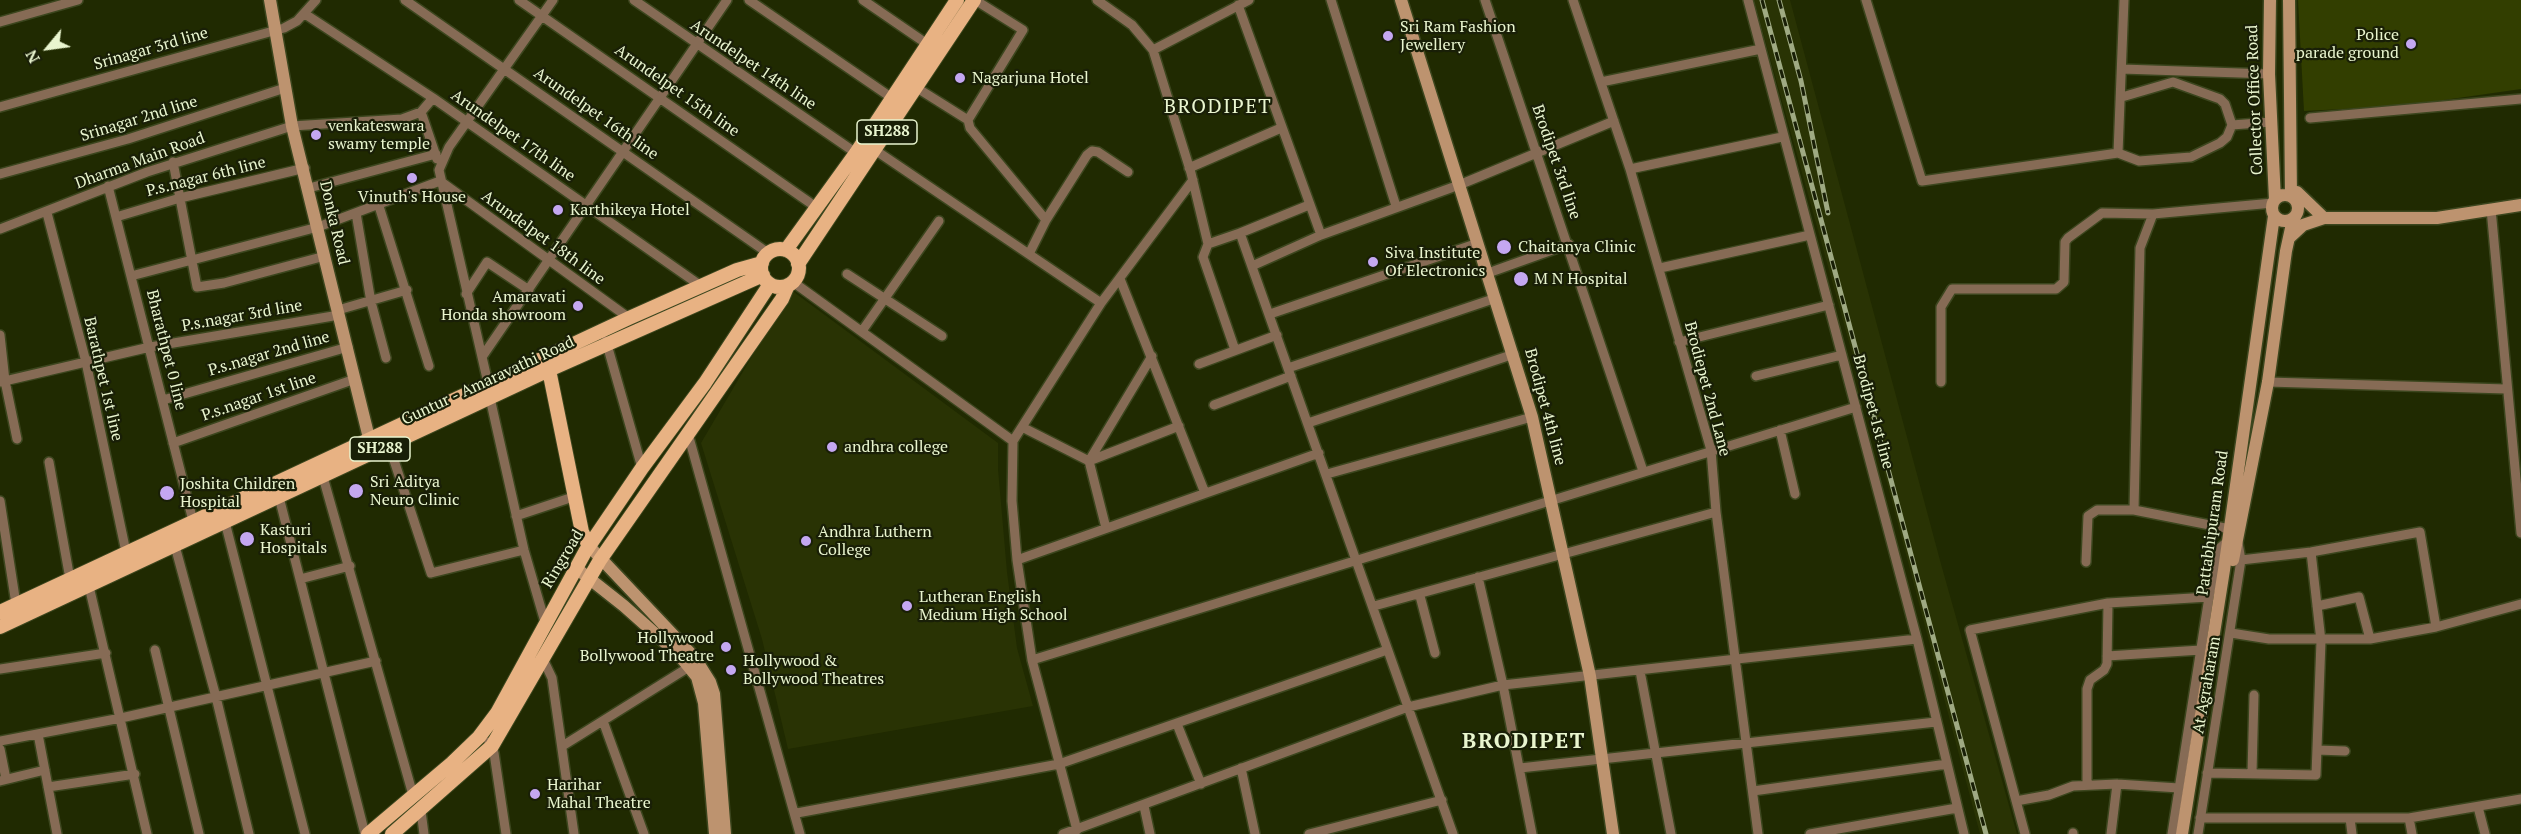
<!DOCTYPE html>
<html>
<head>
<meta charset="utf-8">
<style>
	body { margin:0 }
	#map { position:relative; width:2521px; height:834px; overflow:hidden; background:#202a01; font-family:"PT Serif",serif }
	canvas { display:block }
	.north { position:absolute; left:18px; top:18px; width:60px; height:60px; -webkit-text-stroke:4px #191f07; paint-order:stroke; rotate:241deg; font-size:16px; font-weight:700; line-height:24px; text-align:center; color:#e9f5cf }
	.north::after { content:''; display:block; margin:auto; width:21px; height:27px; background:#e9f5cf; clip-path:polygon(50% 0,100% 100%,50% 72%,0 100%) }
</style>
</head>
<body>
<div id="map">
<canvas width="2521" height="834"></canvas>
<div class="north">N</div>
</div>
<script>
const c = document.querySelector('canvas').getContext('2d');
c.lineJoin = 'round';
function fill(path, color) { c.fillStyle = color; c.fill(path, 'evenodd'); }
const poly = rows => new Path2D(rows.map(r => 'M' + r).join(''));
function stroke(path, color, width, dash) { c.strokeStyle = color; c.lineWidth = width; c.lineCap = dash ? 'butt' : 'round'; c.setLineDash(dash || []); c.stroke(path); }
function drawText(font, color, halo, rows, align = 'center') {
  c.font = font + ' "PT Serif",serif'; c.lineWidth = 4.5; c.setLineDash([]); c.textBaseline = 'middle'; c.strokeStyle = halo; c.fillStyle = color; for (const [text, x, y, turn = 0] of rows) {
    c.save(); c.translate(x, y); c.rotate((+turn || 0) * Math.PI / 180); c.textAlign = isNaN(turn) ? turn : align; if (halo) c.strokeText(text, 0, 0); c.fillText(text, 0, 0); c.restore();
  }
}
fill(poly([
	[1754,0,1790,0,1941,564,2017,834,1980,834,1867,407],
	[791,290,998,443,998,469,1007,572,1017,648,1033,706,788,749,762,639,701,443]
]), '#293304');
fill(poly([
	[2298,0,2521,0,2521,89,2402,106,2304,111]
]), '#323e00');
const street = poly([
	[405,0,768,253],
	[519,0,816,207],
	[634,0,856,153],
	[749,0,892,98],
	[863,0,930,46],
	[1097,0,1132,25,1153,50,1191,173,1208,244,1240,233,1453,834],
	[1331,0,1396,206],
	[1485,0,1643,471],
	[1573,0,1630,169,1711,450,1716,512,1758,834],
	[1748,0,1917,639,1964,834],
	[1866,0,1922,181,2118,153,2124,0],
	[1238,5,1321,235],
	[305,14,433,98,701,286],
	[0,22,78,0],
	[1153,50,1249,0],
	[2122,69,2269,74],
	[1601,82,1761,49],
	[917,88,968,120,970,128,1046,220,1087,155,1092,151,1098,152,1128,172],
	[433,98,421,112,437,159],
	[0,107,284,28,297,21,316,0],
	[2310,118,2521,99],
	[968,120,1023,30,975,0],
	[2232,125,2271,122],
	[875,150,1101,303],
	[2118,153,2139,161,2191,157,2220,143,2227,137,2232,125,2225,104,2220,99,2173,82,2122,97],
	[173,162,197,287,224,283,325,256],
	[1189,168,1281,128],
	[1630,169,1782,137],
	[0,174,128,139,285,88],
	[108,186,193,521],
	[309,188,436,154],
	[378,203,429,366],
	[2491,209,2521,533],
	[47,213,86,362,126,552],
	[356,213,371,302,386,358],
	[116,217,180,198,305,168],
	[0,229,147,172,292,126,402,119,421,112],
	[1240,233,1309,205],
	[1208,244,1203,257,1235,350],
	[1029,254,1046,220],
	[1252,266,1321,235,1459,185,1614,121],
	[1660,268,1810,235],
	[1488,273,1569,244],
	[847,274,942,336],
	[131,276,318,227,440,181,629,318],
	[1120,279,1205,493],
	[793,282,1013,441],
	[466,294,487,262,529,290],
	[338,310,407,290],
	[1270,314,1478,243],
	[862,331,939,221],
	[0,335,5,381,17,439],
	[606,341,642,468],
	[1679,342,1829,305],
	[1152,356,1089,461,1179,426],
	[482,357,727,0],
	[1199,364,1277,335],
	[1288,368,1496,298],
	[1756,376,1842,355],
	[0,382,150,347,339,315],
	[1941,382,1941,307,1952,289,2056,289,2064,282,2065,242,2068,238,2102,213,2153,214],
	[2268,382,2506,389],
	[488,383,439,170,449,147,553,0],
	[490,398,524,550,545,622],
	[163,400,348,347],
	[1214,405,1291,376],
	[1308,423,1514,354],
	[1022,427,1089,461,1106,528],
	[1780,430,1795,494],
	[688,434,800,834],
	[173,443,355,379],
	[389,445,431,573,524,550],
	[49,462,70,579],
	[1327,474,1532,417],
	[323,477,413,795],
	[279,497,365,834],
	[0,501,16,604],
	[2134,510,2140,248,2153,214,2273,203],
	[516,516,576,496],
	[225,522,305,834],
	[175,546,216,697,249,834],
	[1017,560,1319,453],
	[2241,560,2311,552,2420,532,2436,627],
	[2086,562,2088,516,2097,510,2134,510,2230,529],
	[1478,577,1503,685,1532,834],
	[300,579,350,566],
	[88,582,147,834],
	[1420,596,1435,653],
	[1374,606,1716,512],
	[2317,606,2359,597,2370,639],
	[2231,633,2269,639,2370,639,2436,627,2521,604],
	[155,650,199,834],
	[2107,656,2201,650],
	[542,657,552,678,574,834],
	[1032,660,1856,407],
	[0,669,106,653],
	[1640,671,1671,834],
	[603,721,644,834],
	[1177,724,1201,784],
	[38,734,57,834],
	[0,741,121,718,376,661],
	[489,742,494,753,506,834],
	[564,745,689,667],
	[0,749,6,779],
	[2317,750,2345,751],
	[1241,768,1255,834],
	[1520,768,1936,722],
	[2207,773,2316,775,2321,641,2311,552],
	[2252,773,2254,695],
	[0,781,45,770],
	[2087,785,2087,689,2090,680,2104,670,2107,664,2108,603],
	[48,787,135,774],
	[1753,791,1947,764],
	[2016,801,2049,795,2073,786,2117,784,2179,788],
	[1144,806,1150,834],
	[2478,807,2485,834],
	[421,811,424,834],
	[797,813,1059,764,1387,650],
	[2200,818,2409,818,2521,799],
	[2350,818,2352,834],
	[2409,818,2412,834],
	[1077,830,1032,660,1017,560,1012,501,1013,441,1101,303,1193,180],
	[1063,834,1408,707,1503,685,1917,639],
	[1309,834,1442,800],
	[1810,834,1957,808],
	[2025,834,1970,630,2108,603,2209,597],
	[2073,834,2073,833],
	[2111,834,2117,784],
	[2172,834,2209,597,2220,548,2228,541],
	[2198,834,2241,560,2238,543]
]);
const secondary = poly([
	[270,0,292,126,371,446],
	[1401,0,1532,417,1590,676,1613,834],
	[2270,0,2269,74,2275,200],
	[2289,0,2291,196],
	[2297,192,2324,218],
	'2272 208a13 13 0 1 1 26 0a13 13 0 1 1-26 0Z',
	[2289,238,2303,225,2324,218,2437,218,2521,205],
	[589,546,695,658,710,682,714,694,725,834],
	[2233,560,2268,382,2286,251,2293,219],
	[576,568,624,606,679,655,697,677,704,703,715,834],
	[2182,834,2224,570,2274,216]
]);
const primary = poly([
	'761 268a19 19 0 1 1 38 0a19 19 0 1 1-38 0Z',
	[786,250,856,153,957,0],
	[798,264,974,0],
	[549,370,582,532,589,546],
	[0,612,629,318,737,270,762,263],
	[0,627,549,370,763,275],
	[368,834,452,763,479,737,497,713,585,552,642,468,705,383,770,284],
	[392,834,492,746,600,560,782,299,788,285]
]);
stroke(street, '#3c461e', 12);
stroke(secondary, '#3c461e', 15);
stroke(primary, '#3c461e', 16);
stroke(street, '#866b55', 9);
stroke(secondary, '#bd936f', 12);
stroke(primary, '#e8b283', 14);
const rail = poly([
	[1762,0,1986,834],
	[1779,0,1801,81,1828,213]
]);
stroke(rail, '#9faa83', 5);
stroke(rail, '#191f07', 3, [9]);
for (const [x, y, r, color] of [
	[1388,36,6,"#c4a7f1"],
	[2411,44,6,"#c4a7f1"],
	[960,78,6,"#c4a7f1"],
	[316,135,6,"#c4a7f1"],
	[412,178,6,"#c4a7f1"],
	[558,210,6,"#c4a7f1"],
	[1504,247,8,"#c4a7f1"],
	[1373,262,6,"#c4a7f1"],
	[1521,279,8,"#c4a7f1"],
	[578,306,6,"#c4a7f1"],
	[832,447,6,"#c4a7f1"],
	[356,491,8,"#c4a7f1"],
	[167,493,8,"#c4a7f1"],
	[247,539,8,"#c4a7f1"],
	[806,541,6,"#c4a7f1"],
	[907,606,6,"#c4a7f1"],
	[726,647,6,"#c4a7f1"],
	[731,670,6,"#c4a7f1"],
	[535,794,6,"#c4a7f1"]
]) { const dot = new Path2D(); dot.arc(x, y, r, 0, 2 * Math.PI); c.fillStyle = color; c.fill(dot); stroke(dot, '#191f07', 2); }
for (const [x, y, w] of [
	[887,132,60],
	[380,449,60]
]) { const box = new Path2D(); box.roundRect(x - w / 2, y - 12, w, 24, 4.5); c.fillStyle = '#191f07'; c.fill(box); stroke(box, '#e9f5cf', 1.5); }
drawText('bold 15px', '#e9f5cf', null, [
	["SH288",887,132],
	["SH288",380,449]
]);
drawText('16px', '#e9f5cf', '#191f07', [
	["Sri Ram Fashion",1400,27],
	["Jewellery",1400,45],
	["Police",2399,35,"right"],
	["parade ground",2399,53,"right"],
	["Nagarjuna Hotel",972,78],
	["venkateswara",328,126],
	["swamy temple",328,144],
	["Vinuth's House",412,197,"center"],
	["Karthikeya Hotel",570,210],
	["Chaitanya Clinic",1518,247],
	["Siva Institute",1385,253],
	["Of Electronics",1385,271],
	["M N Hospital",1534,279],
	["Amaravati",566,297,"right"],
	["Honda showroom",566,315,"right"],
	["andhra college",844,447],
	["Sri Aditya",370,482],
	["Neuro Clinic",370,500],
	["Joshita Children",180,484],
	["Hospital",180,502],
	["Kasturi",260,530],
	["Hospitals",260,548],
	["Andhra Luthern",818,532],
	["College",818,550],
	["Lutheran English",919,597],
	["Medium High School",919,615],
	["Hollywood",714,638,"right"],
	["Bollywood Theatre",714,656,"right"],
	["Hollywood &",743,661],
	["Bollywood Theatres",743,679],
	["Harihar",547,785],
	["Mahal Theatre",547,803]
], 'left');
drawText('16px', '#e9f5cf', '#191f07', [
	["Srinagar 3rd line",151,49,-16],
	["Arundelpet 14th line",753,65,34],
	["Arundelpet 15th line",677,91,35],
	["Collector Office Road",2255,100,-92],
	["Arundelpet 16th line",596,114,35],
	["Srinagar 2nd line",139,119,-17],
	["Arundelpet 17th line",513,136,35],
	["Dharma Main Road",140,161,-20],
	["Brodipet 3rd line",1556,162,71],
	["P.s.nagar 6th line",206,177,-14],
	["Donka Road",334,223,77],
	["Arundelpet 18th line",543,238,36],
	["P.s.nagar 3rd line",242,316,-10],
	["Bharathpet 0 line",166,350,76],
	["P.s.nagar 2nd line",269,354,-16],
	["Barathpet 1st line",103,379,77],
	["Guntur - Amaravathi Road",488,381,-25],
	["Brodiepet 2nd Lane",1707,389,75],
	["P.s.nagar 1st line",259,397,-19],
	["Brodipet 4th line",1545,407,75],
	["Brodipet 1st line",1873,412,75],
	["Pattabhipuram Road",2213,523,-82],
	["Ringroad",563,559,-59],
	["At Agraharam",2207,685,-80]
]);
c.letterSpacing = '1.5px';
drawText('20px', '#e9f5cf', '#191f07', [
	["BRODIPET",1218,107]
]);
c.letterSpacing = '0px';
c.letterSpacing = '1.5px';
drawText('bold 22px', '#e9f5cf', '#191f07', [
	["BRODIPET",1524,742]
]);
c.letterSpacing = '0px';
</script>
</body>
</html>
